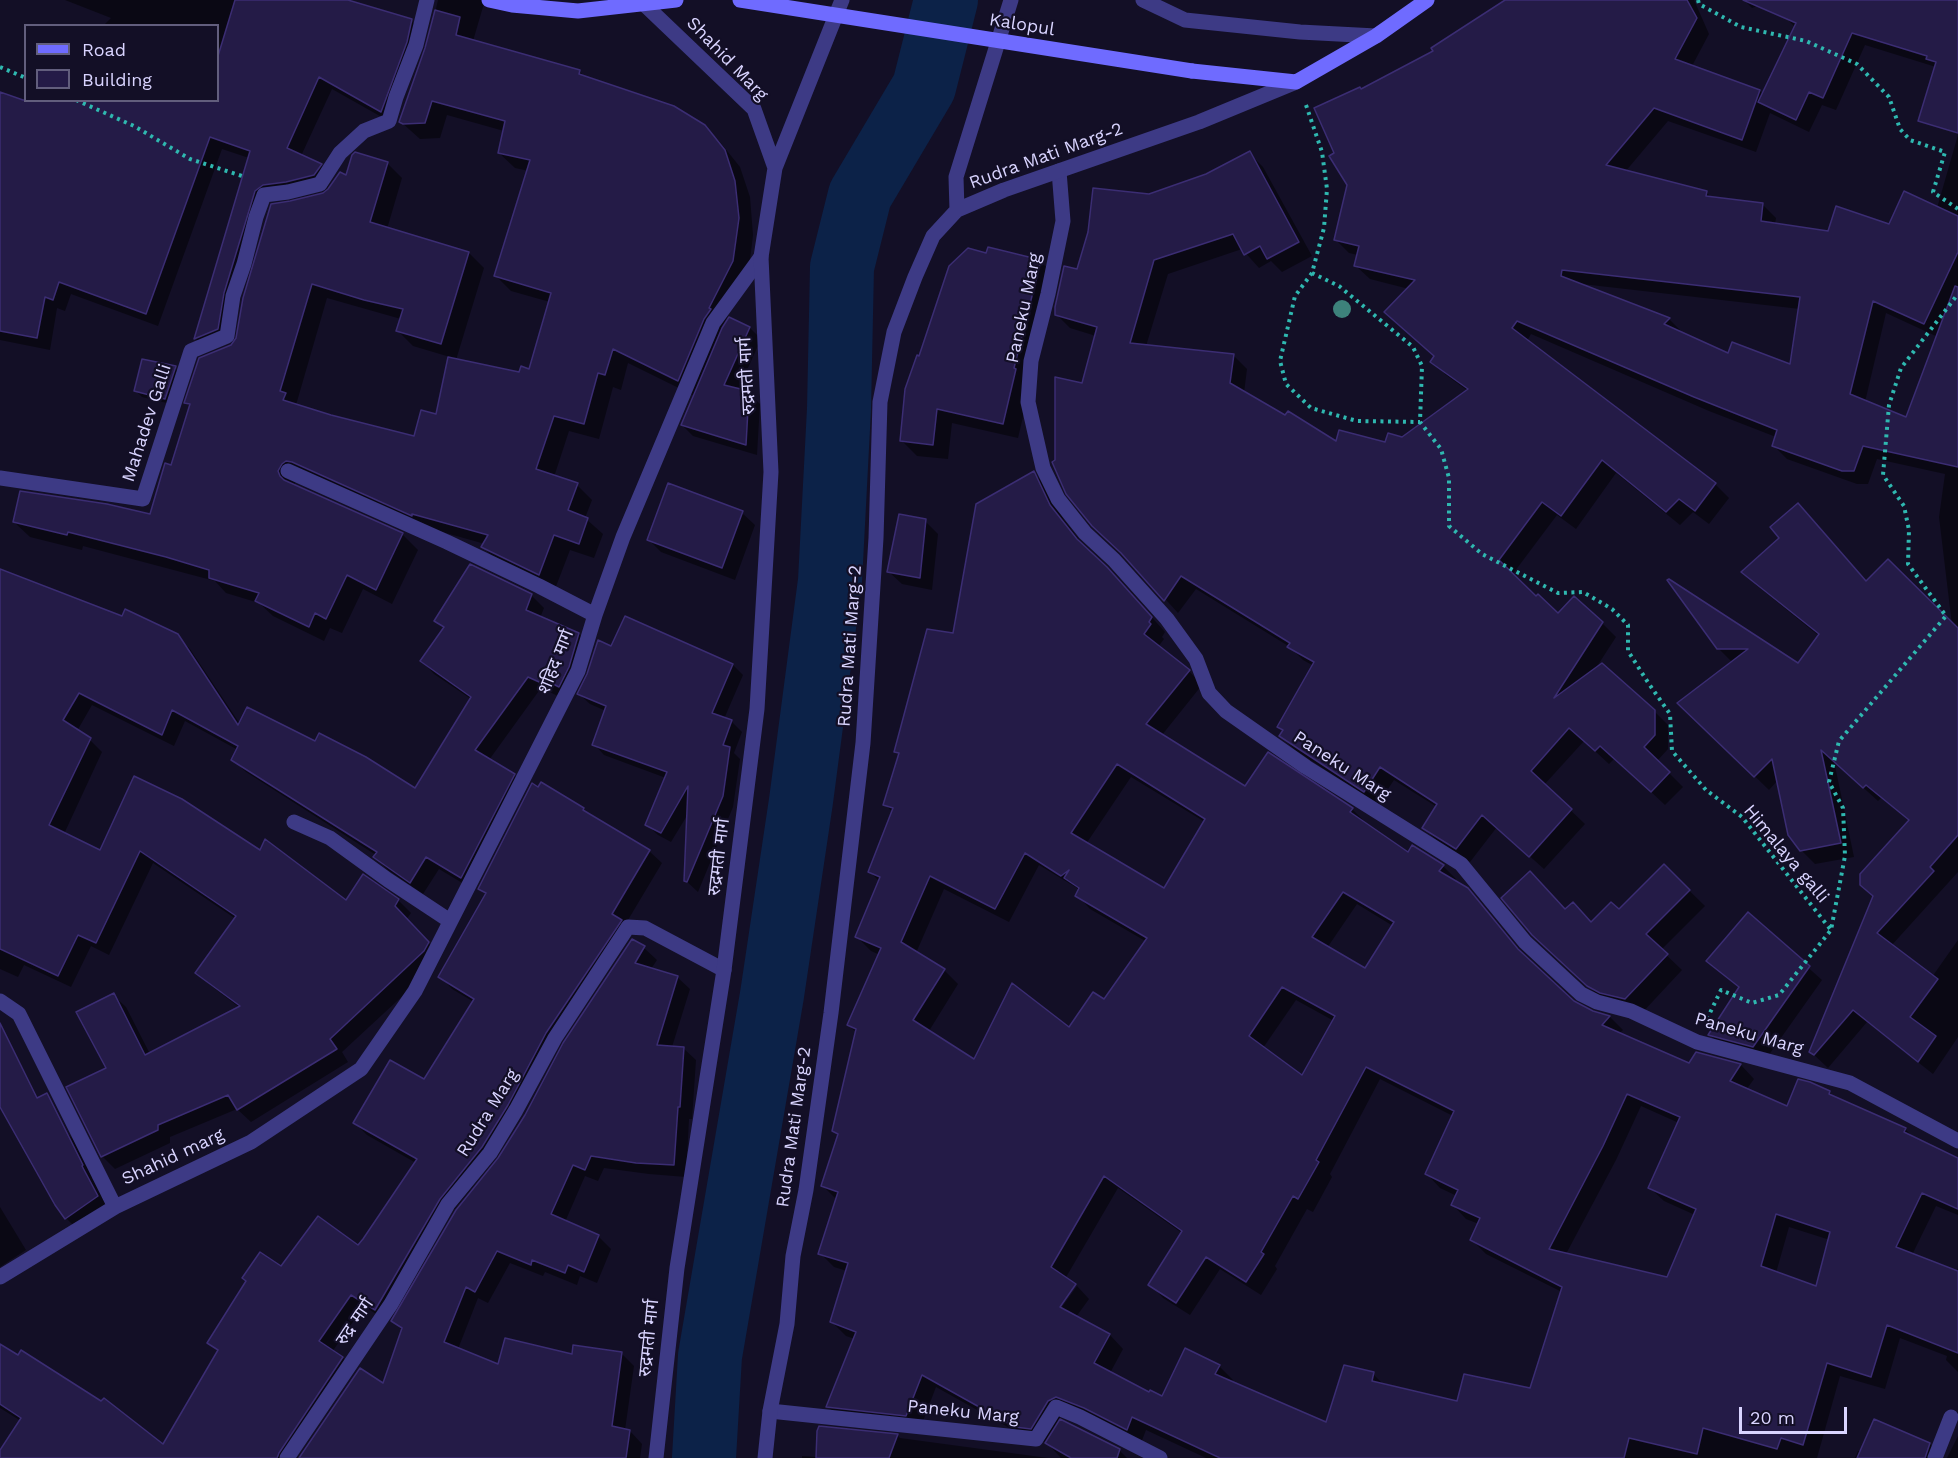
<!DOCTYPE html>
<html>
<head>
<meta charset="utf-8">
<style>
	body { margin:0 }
	#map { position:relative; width:1958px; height:1458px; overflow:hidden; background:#130f26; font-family:"Work Sans",sans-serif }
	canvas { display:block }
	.legend { position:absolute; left:24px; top:24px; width:195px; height:78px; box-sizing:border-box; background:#130f26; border:2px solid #625e7d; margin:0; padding:8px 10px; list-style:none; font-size:18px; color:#d9d4ff }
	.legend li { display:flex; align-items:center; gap:12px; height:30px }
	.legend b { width:30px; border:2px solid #625e7d }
	.scale { position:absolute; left:1739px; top:1407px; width:108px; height:27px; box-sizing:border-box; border:3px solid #d9d4ff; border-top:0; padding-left:8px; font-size:18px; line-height:21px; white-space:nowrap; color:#d9d4ff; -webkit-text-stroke:4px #130f26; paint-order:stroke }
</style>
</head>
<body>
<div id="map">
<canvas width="1958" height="1458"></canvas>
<ul class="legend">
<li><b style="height:8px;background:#6f6bff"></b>Road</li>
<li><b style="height:16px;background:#241b47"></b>Building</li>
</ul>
<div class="scale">20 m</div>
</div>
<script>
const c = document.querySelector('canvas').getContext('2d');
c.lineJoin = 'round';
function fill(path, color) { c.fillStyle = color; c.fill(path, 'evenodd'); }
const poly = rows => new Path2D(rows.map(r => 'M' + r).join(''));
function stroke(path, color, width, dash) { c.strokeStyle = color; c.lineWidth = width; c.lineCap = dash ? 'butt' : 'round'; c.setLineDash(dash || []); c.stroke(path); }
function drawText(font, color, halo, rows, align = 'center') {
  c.font = font + ' "Work Sans","Noto Sans Devanagari",sans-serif'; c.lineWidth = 4.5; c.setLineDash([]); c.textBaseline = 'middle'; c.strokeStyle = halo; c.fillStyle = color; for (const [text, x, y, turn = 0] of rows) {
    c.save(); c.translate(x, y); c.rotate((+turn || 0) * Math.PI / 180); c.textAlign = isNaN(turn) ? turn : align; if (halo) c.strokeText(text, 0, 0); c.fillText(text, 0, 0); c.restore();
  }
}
fill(poly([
	[65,0,343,0,411,21,424,33,394,124,332,89,301,156,321,165,333,177,327,188,300,195,276,197,267,204,236,306,208,351,196,339,249,158,222,149,158,326,71,294,65,311,57,308,50,350,0,340,0,93,82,124,218,100,218,26,106,26,105,24,111,18],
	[438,0,485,0,473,41,579,71,586,78,704,126,720,142,740,167,750,197,753,235,748,277,722,327,723,328,730,319,750,328,761,339,738,390,749,393,760,404,757,455,693,436,682,425,695,396,628,363,621,390,613,387,599,439,569,431,554,477,577,485,592,500,585,518,603,534,594,558,570,550,555,589,498,562,483,547,485,544,428,528,297,479,294,486,402,534,418,550,392,604,363,589,342,633,330,628,324,641,273,616,259,603,226,593,215,581,83,546,82,550,30,537,14,522,151,516,172,467,191,407,186,402,232,346,324,194,347,177,387,163,402,178,387,229,469,253,484,268,456,360,520,374,530,370,550,302,511,291,496,276,529,171,515,168,499,153,504,131,447,115,440,138,420,139,401,122,427,48],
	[327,298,401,319,398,331,413,346,450,357,437,416,415,438,296,405],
	[1513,0,1694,0,1709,34,1692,66,1760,91,1763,94,1795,27,1785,17,1792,0,1958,0,1958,83,1936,67,1865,45,1836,110,1822,105,1809,132,1770,113,1756,152,1668,121,1625,172,1706,192,1712,198,1762,204,1776,218,1775,224,1829,232,1890,225,1937,208,1958,135,1958,872,1891,946,1932,977,1958,940,1958,1037,1933,1074,1867,1022,1828,1068,1811,1052,1910,821,1881,798,1878,801,1834,761,1854,857,1815,864,1801,850,1778,780,1769,790,1680,703,1733,663,1718,648,1670,582,1798,665,1819,636,1756,585,1743,572,1811,519,1867,582,1952,625,1939,517,1945,474,1877,459,1868,484,1857,484,1787,459,1773,445,1776,437,1709,411,1531,334,1527,341,1715,484,1729,498,1709,524,1693,512,1680,525,1616,473,1576,529,1557,515,1512,575,1558,615,1602,623,1616,637,1594,671,1654,711,1668,725,1668,749,1657,761,1683,787,1665,805,1615,758,1609,764,1584,741,1544,785,1585,824,1544,869,1497,827,1470,862,1438,842,1424,828,1437,807,1394,780,1378,804,1295,750,1281,736,1284,731,1279,727,1314,666,1303,660,1290,647,1196,589,1178,613,1128,558,1056,461,1083,385,1096,336,1070,328,1056,314,1078,271,1149,195,1207,175,1249,153,1263,167,1312,256,1282,272,1271,261,1259,268,1242,249,1168,274,1146,346,1233,355,1247,369,1244,393,1337,443,1386,444,1402,439,1468,391,1446,375,1432,361,1435,357,1400,326,1409,289,1370,279,1356,266,1358,255,1349,253,1335,239,1348,185,1336,154,1361,90,1435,52],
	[1582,284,1800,309,1791,366,1728,355,1683,333,1669,319],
	[1886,313,1938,337,1906,419,1865,402],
	[1744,0,1773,0,1752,8],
	[989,249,1041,262,1056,277,1018,438,952,423,948,459,917,456,901,440,920,358,987,255],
	[175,368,181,374,171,404,142,397,136,391],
	[1034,473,1047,487,1064,520,1088,551,1121,583,1165,632,1162,637,1164,639,1158,647,1189,671,1202,685,1162,735,1246,788,1352,809,1366,823,1364,824,1408,855,1443,866,1456,879,1454,882,1467,889,1482,904,1528,960,1574,1002,1592,1012,1610,1017,1623,1030,1619,1034,1690,1065,1697,1054,1741,1065,1754,1079,1746,1090,1788,1108,1829,1092,1837,1100,1905,1129,1915,1139,1958,1160,1958,1215,1936,1206,1912,1255,1956,1272,1958,1268,1958,1372,1946,1360,1947,1356,1900,1338,1885,1389,1840,1376,1817,1458,1206,1458,1146,1430,1141,1443,1062,1415,1058,1420,1119,1450,1127,1458,1061,1458,1047,1443,1047,1442,1031,1440,936,1387,920,1429,842,1420,828,1407,855,1339,846,1336,832,1322,847,1271,834,1267,820,1253,837,1200,823,1186,839,1136,833,1130,857,1033,848,1025,880,955,871,951,857,937,880,882,870,872,893,812,885,805,900,755,896,751],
	[1131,777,1205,822,1164,890,1086,844],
	[1039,865,1077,888,1079,891,1077,895,1090,909,1147,942,1105,1001,1070,1030,975,1061,929,1031,958,984,944,970,916,953,944,889,1009,922],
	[1357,904,1393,926,1365,970,1327,948],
	[1296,1000,1334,1021,1302,1077,1263,1048],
	[1380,1079,1453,1116,1427,1174,1440,1188,1457,1196,1453,1205,1466,1219,1479,1224,1472,1240,1486,1254,1562,1292,1531,1390,1458,1403,1385,1386,1373,1374,1327,1424,1231,1382,1233,1380,1219,1366,1163,1398,1150,1394,1110,1373,1123,1349,1110,1335,1076,1317,1089,1299,1077,1286,1057,1314,1055,1312,1073,1286,1076,1286,1065,1279,1118,1188,1182,1233,1150,1284,1163,1298,1190,1315,1220,1269,1261,1295,1277,1269,1275,1266,1307,1209,1313,1212,1332,1177,1330,1174],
	[1641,1106,1679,1123,1650,1188,1664,1201,1695,1215,1668,1279,1566,1254,1616,1160],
	[1789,1227,1830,1240,1818,1288,1776,1273],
	[742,513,755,525,735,580,661,552,649,540],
	[925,521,938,534,932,590,902,584,889,572],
	[0,571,122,618,177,636,190,649,240,724,415,790,471,699,434,674,422,661,444,629,436,621,531,595,544,608,540,618,579,634,591,647,560,697,541,688,489,760,514,775,527,787,474,890,439,869,423,894,388,870,375,857,376,855,246,772,233,760,238,750,185,721,174,746,92,705,77,731,90,740,102,752,64,834,101,852,135,778,347,902,398,900,411,913,406,920,441,956,437,964,342,1052,348,1062,251,1122,237,1109,170,1137,170,1143,115,1169,102,1156,145,1080,113,995,126,1007,150,1054,240,1008,210,985,197,972,236,919,153,863,109,955,91,946,71,987,24,965,18,977,0,969],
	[612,648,733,665,743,675,724,719,731,721,742,732,734,753,740,759,733,807,698,892,685,880,688,814,671,842,658,835,647,825,666,778,604,755,594,744,606,711,590,704,579,694],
	[583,809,589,816,649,851,662,863,625,925,633,933,558,1046,494,1160,452,1212,388,1322,364,1306,332,1352,343,1358,355,1370,296,1458,0,1458,0,1452,21,1421,0,1408,0,1343,163,1446,219,1353,209,1342,281,1269,358,1247,416,1163,367,1135,355,1123,424,1081,474,1002,452,989,440,976,487,895,480,888],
	[1664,866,1705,906,1661,950,1682,970,1641,1014,1604,1001,1550,951,1566,911,1591,923,1619,911],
	[1748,914,1822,980,1766,1059,1722,1047,1710,1035,1740,988,1708,960],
	[633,941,644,948,657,960,651,969,677,977,690,989,672,1047,683,1048,696,1060,692,1119,689,1119,686,1177,649,1174,604,1168,598,1181,585,1176,565,1222,598,1236,611,1249,597,1283,580,1276,577,1285,545,1272,543,1276,510,1263,488,1303,478,1298,458,1349,499,1366,573,1356,574,1347,622,1354,634,1366,625,1430,630,1431,642,1444,640,1458,300,1458,384,1385,403,1331,393,1321,500,1159],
	[65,1131,76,1142,93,1177,92,1178,109,1207,77,1229,66,1218],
	[0,1207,26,1250,0,1267],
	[820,1428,898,1436,900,1438,1048,1458,802,1458,802,1456,818,1457],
	[1958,1436,1958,1458,1947,1458],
	[1930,1444,1943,1458,1855,1458,1858,1451,1861,1452]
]), '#0007');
stroke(poly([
	[704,1458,710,1356,772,995,801,801,830,581,839,409,842,267,860,195,924,87,946,0]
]), '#0c2248', 64);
const building = poly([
	[235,0,348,0,412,19,407,42,381,112,319,77,287,148,322,164,314,175,286,182,263,185,255,191,224,293,218,329,194,339,250,151,210,137,146,314,59,282,53,300,45,297,37,338,0,331,0,92,23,100,218,100,218,56,235,0],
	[1505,0,1687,0,1697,18,1675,59,1760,90,1742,140,1654,108,1606,165,1707,191,1706,196,1763,203,1761,221,1828,231,1836,206,1889,224,1904,191,1958,216,1958,252,1924,324,1873,301,1850,394,1906,417,1955,286,1958,287,1958,467,1863,446,1854,471,1842,471,1772,446,1777,430,1694,397,1517,321,1512,328,1716,483,1695,511,1679,499,1666,512,1602,460,1561,516,1542,502,1499,560,1536,596,1538,594,1558,613,1574,596,1603,622,1554,698,1602,663,1655,710,1655,735,1644,747,1670,772,1651,792,1600,746,1595,751,1569,728,1531,771,1572,809,1529,857,1482,815,1456,849,1422,828,1437,804,1380,767,1364,792,1279,736,1283,730,1277,727,1314,662,1287,647,1290,643,1181,576,1164,601,1121,553,1092,526,1066,494,1052,462,1055,460,1055,377,1082,383,1097,327,1055,315,1055,307,1064,266,1077,269,1088,232,1093,188,1149,194,1206,174,1250,151,1299,242,1267,259,1260,246,1244,255,1233,234,1154,260,1130,343,1234,354,1230,383,1285,415,1288,411,1336,441,1339,430,1385,442,1388,433,1402,437,1468,389,1430,362,1434,356,1384,312,1415,280,1354,266,1359,246,1334,240,1347,185,1329,156,1334,153,1314,108,1360,87,1361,89,1433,51,1431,48,1505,0],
	[1562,270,1800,297,1790,364,1732,342,1728,353,1664,324,1670,318,1561,276,1562,270],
	[1743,0,1958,0,1958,133,1918,121,1936,62,1926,59,1927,56,1852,33,1823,98,1809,92,1796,120,1758,102,1796,23,1743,0],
	[435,10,460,17,456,35,580,70,579,74,674,106,705,125,725,150,735,181,739,218,733,261,709,308,711,309,704,319,678,381,613,349,605,375,598,373,584,424,554,416,536,469,578,483,568,510,588,518,579,544,554,535,539,575,481,547,488,535,412,514,412,516,292,462,286,461,282,464,278,471,280,476,284,480,403,533,376,590,347,575,326,619,315,613,309,627,255,601,259,593,209,578,209,570,166,557,68,532,67,535,13,522,20,491,107,504,150,514,165,463,171,465,190,404,184,403,199,358,231,345,236,338,243,298,271,204,290,201,323,193,328,189,340,172,346,175,352,155,355,152,388,162,370,222,469,252,441,344,396,331,403,309,364,300,312,284,280,391,286,393,283,400,331,415,414,436,421,410,436,414,448,357,519,372,521,366,529,369,551,293,494,276,530,160,498,153,505,121,432,101,425,123,403,124,399,122,425,48,435,10],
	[988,247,1041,260,1014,368,1016,369,1003,424,937,409,933,445,900,441,905,389,917,355,919,356,949,266,968,248,986,253,988,247],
	[729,317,750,327,724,385,749,391,746,445,681,425,722,328,729,317],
	[142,359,176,366,165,399,134,391,142,359],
	[1034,471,1050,505,1077,539,1107,567,1152,617,1149,622,1151,624,1144,634,1190,670,1146,724,1245,786,1268,752,1353,808,1350,812,1408,852,1412,845,1444,865,1439,871,1468,888,1518,949,1574,1001,1593,1011,1610,1016,1602,1025,1689,1063,1696,1052,1741,1064,1730,1081,1787,1106,1798,1079,1810,1082,1830,1091,1829,1094,1906,1128,1904,1132,1958,1158,1958,1209,1922,1193,1896,1247,1958,1271,1958,1353,1887,1325,1871,1377,1827,1363,1803,1445,1781,1438,1777,1449,1703,1428,1697,1454,1629,1438,1624,1458,1220,1458,1132,1417,1127,1430,1084,1408,1056,1397,1048,1401,1031,1429,1015,1427,922,1375,906,1416,826,1407,856,1332,830,1322,848,1263,818,1254,838,1192,821,1186,838,1134,832,1131,856,1029,847,1025,881,948,855,937,880,877,868,872,893,808,883,805,899,753,894,752,927,629,953,633,976,504,1034,471],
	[1117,764,1205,819,1164,888,1071,833,1117,764],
	[1025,853,1061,876,1069,870,1064,878,1079,888,1075,896,1147,938,1104,999,1093,992,1069,1027,1012,983,974,1059,913,1020,945,969,901,942,930,876,995,909,1025,853],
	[1343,892,1394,922,1365,968,1312,937,1343,892],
	[1282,987,1335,1016,1302,1075,1249,1036,1282,987],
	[1366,1067,1454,1111,1425,1174,1458,1190,1451,1205,1480,1218,1470,1240,1562,1287,1530,1388,1464,1374,1457,1401,1372,1381,1374,1372,1344,1365,1326,1422,1215,1374,1220,1365,1185,1348,1162,1396,1150,1390,1149,1392,1094,1363,1110,1334,1060,1307,1076,1284,1051,1267,1104,1176,1182,1231,1148,1285,1176,1303,1206,1257,1246,1282,1264,1254,1261,1252,1293,1196,1298,1199,1319,1162,1316,1160,1366,1067],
	[1627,1094,1680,1117,1648,1188,1696,1209,1667,1277,1549,1249,1603,1146,1627,1094],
	[1776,1214,1830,1232,1816,1286,1761,1266,1776,1214],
	[668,483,743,511,722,568,647,540,668,483],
	[1798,503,1866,581,1888,559,1958,628,1958,835,1930,867,1934,871,1877,933,1938,979,1910,1017,1936,1036,1918,1062,1853,1010,1814,1055,1809,1052,1873,896,1860,885,1860,874,1909,820,1866,785,1863,788,1821,750,1841,843,1800,851,1788,835,1772,759,1754,777,1677,703,1748,649,1717,649,1667,580,1669,579,1798,663,1819,634,1741,572,1779,538,1770,527,1798,503],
	[899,514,926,519,920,578,887,572,899,514],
	[470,564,532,594,526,610,579,633,569,667,559,687,549,682,548,686,528,677,475,750,515,774,461,878,426,857,410,883,373,857,377,852,231,760,238,746,172,710,162,735,79,693,63,720,91,738,49,825,100,850,134,776,182,799,260,850,265,839,346,900,363,874,399,899,395,906,429,942,424,951,330,1039,337,1049,237,1110,228,1095,158,1125,158,1130,101,1157,66,1087,106,1068,76,1012,114,993,145,1055,240,1006,195,973,236,916,140,851,96,943,78,935,58,976,0,949,0,569,122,616,125,609,178,634,238,725,247,707,315,741,319,733,366,757,415,788,471,697,420,661,444,627,434,621,470,564],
	[625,616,733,664,712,713,732,720,723,745,730,747,723,796,687,882,684,881,688,786,661,833,645,825,667,772,592,745,606,706,577,694,587,674,598,640,611,646,625,616],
	[541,782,584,808,583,810,650,850,612,914,622,920,546,1033,508,1105,482,1147,440,1199,375,1310,351,1295,319,1341,343,1357,279,1453,277,1458,0,1458,0,1450,21,1418,0,1404,0,1344,18,1355,21,1350,101,1401,104,1398,163,1444,218,1350,207,1343,246,1281,242,1278,260,1252,281,1266,318,1216,358,1245,363,1239,417,1159,353,1123,390,1060,424,1079,474,999,438,977,486,893,478,889,532,783,538,787,541,782],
	[1664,864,1690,890,1646,934,1668,954,1625,999,1600,993,1587,986,1532,935,1501,898,1530,871,1565,909,1573,902,1591,922,1611,902,1619,909,1664,864],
	[1748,912,1810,966,1753,1047,1708,1035,1739,987,1706,961,1748,912],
	[632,939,645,946,635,963,678,976,657,1045,684,1047,680,1107,678,1107,674,1165,636,1163,591,1156,585,1170,573,1165,551,1214,599,1235,584,1272,568,1265,565,1273,532,1260,531,1265,497,1251,475,1292,466,1287,444,1342,498,1364,505,1338,572,1354,573,1345,622,1352,612,1426,630,1430,626,1458,299,1458,360,1368,383,1383,402,1328,391,1321,456,1210,498,1158,525,1115,563,1043,632,939],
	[0,1023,37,1098,47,1093,83,1165,82,1166,98,1196,65,1219,55,1205,0,1107,0,1023],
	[1060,1419,1120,1449,1117,1458,1071,1458,1045,1443,1060,1419],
	[1874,1419,1930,1443,1925,1458,1857,1458,1874,1419],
	[819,1426,898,1434,889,1458,816,1458,817,1431,819,1426]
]);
fill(building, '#241b47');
stroke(building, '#3b2d73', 1.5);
stroke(poly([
	[1698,0,1699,4,1741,27,1806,41,1857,64,1889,97,1900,129,1910,140,1945,152,1933,192,1958,209],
	[0,67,26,78],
	[76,100,134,126,190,159,245,177],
	[1306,105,1322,152,1327,189,1324,228,1312,273,1339,286,1413,347,1422,366,1420,422,1441,449,1449,478,1449,526,1482,554,1558,593,1583,592,1612,609,1628,625,1628,651,1649,684,1670,714,1672,751,1706,790,1742,817,1831,930],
	[1312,273,1295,296,1280,361,1286,384,1311,408,1357,421,1420,422],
	[1707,1019,1721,990,1752,1003,1779,995,1831,930,1845,856,1843,808,1829,782,1839,741,1946,616,1908,564,1909,530,1904,506,1883,475,1889,405,1901,368,1958,294]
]), '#2fb8b0', 4, [3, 4.5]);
stroke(poly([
	[1059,171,1063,221,1048,294,1031,361,1028,402,1043,468,1058,499,1085,533,1114,560,1167,619,1196,659,1209,693,1226,711,1306,767,1461,864,1525,942,1581,994,1597,1002,1631,1011,1697,1042,1850,1083,1958,1141],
	[288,471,447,542,539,586,595,615],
	[0,478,143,499,191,351,227,336,233,296,244,264,256,217,264,195,288,192,320,184,340,153,364,131,389,121,396,97,416,45,427,0],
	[294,822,330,838,388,880,450,921],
	[0,1001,19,1014,115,1207],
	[0,1277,115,1207,251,1142,361,1069,415,991,578,671,595,615,623,537,713,323,761,257],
	[770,1411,1036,1439,1056,1407,1080,1417,1160,1458],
	[287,1458,391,1304,448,1204,490,1153,516,1110,555,1038,628,927,645,928,724,970],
	[1935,1458,1951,1417]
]), '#3d3a85', 15);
stroke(poly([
	[643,0,644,4,754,109,775,168,761,257,771,472,757,709,724,970,677,1268,656,1458],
	[1143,0,1185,20,1300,32,1376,36],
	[775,168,842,0],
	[957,210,956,177,1011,0],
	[765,1458,770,1411,787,1324,793,1256,806,1190,831,1013,863,743,876,538,880,402,894,332,915,277,933,236,957,210,1004,190,1199,122,1296,82]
]), '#3d3a85', 15);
stroke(poly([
	[489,0,512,5,578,11,676,0],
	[1192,71,1296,82,1376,36,1427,0]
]), '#6f6bff', 15);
stroke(poly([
	[740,0,1192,71]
]), '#6f6bff', 15);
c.fillStyle = '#3d827b';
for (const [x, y] of [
	[1342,309]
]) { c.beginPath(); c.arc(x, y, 9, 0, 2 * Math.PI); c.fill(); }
drawText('18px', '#d9d4ff', '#130f26', [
	["Kalopul",1022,25,9],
	["Shahid Marg",727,59,46],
	["Rudra Mati Marg-2",1046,156,-20],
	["Paneku Marg",1024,308,-78],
	["रुद्रमती मार्ग",747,376,-93],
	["Mahadev Galli",147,423,-72],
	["Rudra Mati Marg-2",850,646,-86],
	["शहिद मार्ग",556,662,-68],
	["Paneku Marg",1342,766,33],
	["Himalaya galli",1786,854,50],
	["रुद्रमती मार्ग",719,857,-83],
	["Paneku Marg",1749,1034,16],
	["Rudra Marg",488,1113,-58],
	["Rudra Mati Marg-2",794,1127,-82],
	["Shahid marg",173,1157,-25],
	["रुद्र मार्ग",355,1322,-56],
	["रुद्रमती मार्ग",649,1338,-84],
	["Paneku Marg",963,1412,6]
]);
</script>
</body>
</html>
